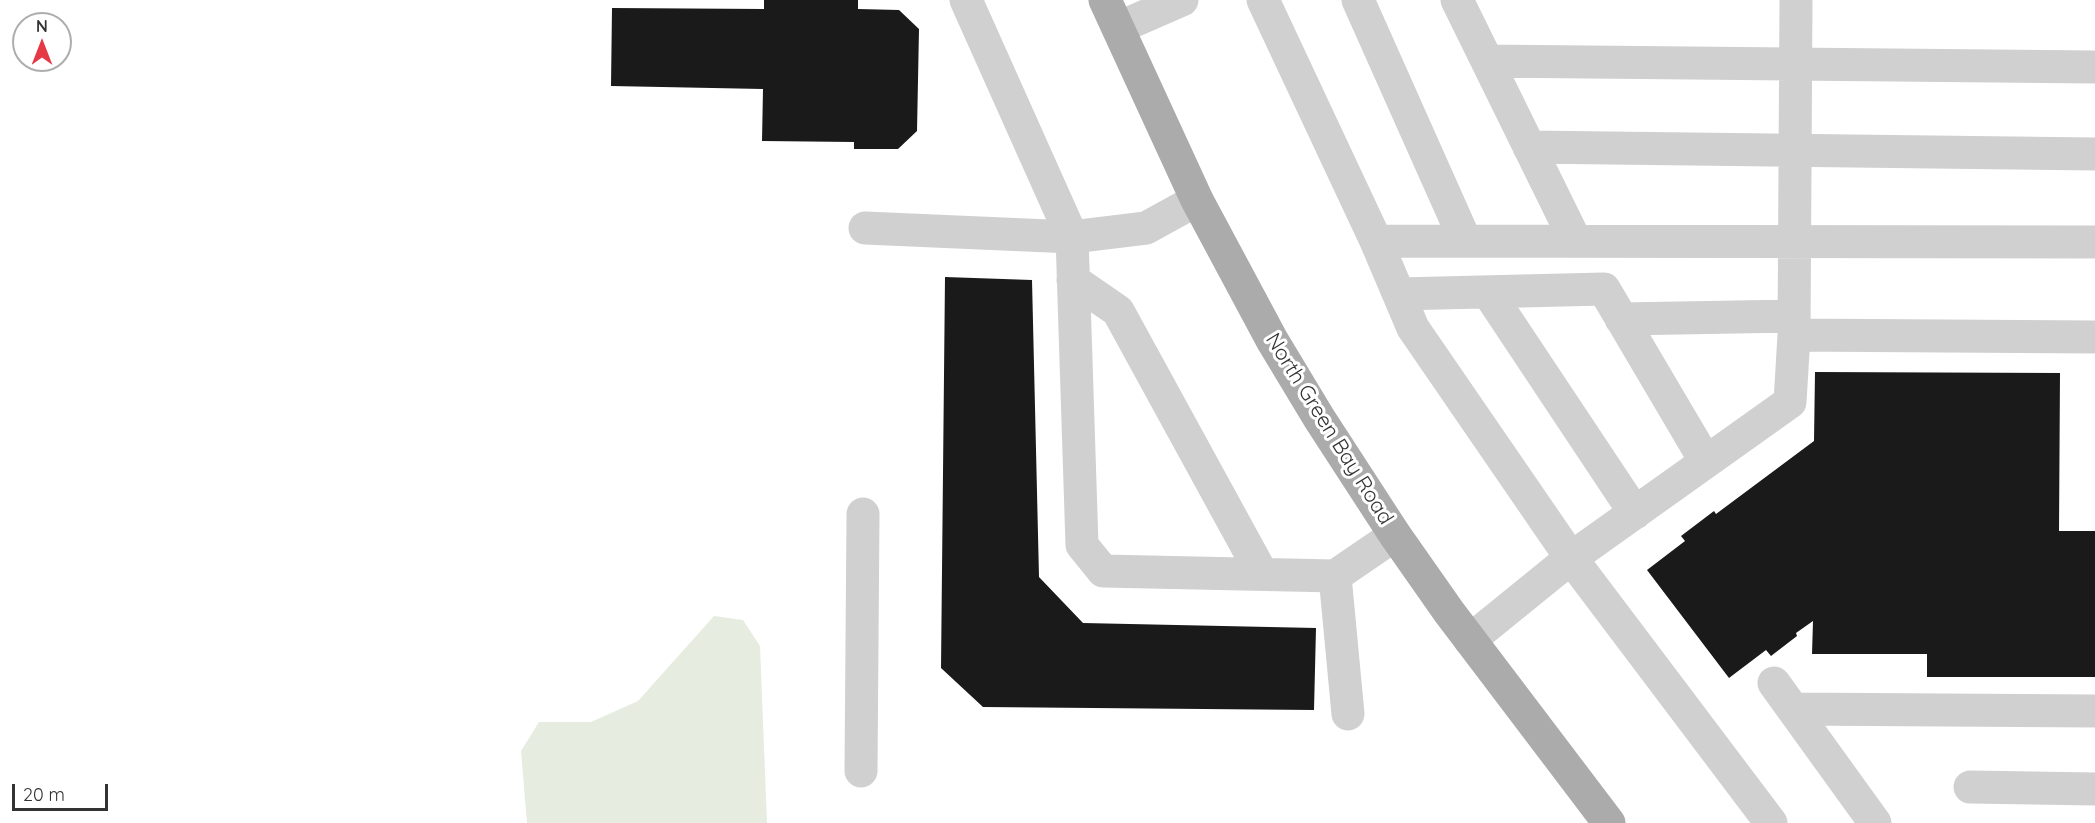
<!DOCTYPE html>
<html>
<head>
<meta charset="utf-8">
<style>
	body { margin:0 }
	#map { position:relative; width:2095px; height:823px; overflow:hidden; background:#fff; font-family:Quicksand,sans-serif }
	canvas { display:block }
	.north { position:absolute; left:12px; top:12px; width:60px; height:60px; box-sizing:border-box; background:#fff; border:2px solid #adadad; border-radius:50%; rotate:0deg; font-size:16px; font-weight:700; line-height:24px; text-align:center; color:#333 }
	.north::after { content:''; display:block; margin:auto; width:21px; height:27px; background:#e63946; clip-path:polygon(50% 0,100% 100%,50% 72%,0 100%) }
	.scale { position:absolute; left:12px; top:784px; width:96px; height:27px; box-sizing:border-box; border:3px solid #333; border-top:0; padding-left:8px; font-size:18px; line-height:21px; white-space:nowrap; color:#333; -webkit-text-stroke:4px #fff; paint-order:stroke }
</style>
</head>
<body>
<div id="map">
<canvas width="2095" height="823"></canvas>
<div class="north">N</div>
<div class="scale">20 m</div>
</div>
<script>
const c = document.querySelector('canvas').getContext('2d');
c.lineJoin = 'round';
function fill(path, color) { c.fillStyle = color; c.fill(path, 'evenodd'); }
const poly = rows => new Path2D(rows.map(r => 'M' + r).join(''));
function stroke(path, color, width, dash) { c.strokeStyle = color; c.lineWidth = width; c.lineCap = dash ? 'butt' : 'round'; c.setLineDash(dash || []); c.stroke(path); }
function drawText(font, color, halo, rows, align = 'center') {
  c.font = font + ' Quicksand,sans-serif'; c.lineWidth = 6; c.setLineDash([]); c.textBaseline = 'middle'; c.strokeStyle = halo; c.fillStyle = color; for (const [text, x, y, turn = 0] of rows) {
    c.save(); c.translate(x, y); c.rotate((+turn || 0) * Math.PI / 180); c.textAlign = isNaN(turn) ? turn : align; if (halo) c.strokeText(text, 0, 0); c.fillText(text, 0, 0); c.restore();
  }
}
fill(poly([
	[714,616,743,620,760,646,767,823,527,823,521,751,539,722,591,722,638,701]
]), '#e6ecdf');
fill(poly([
	[764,0,858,0,858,9,899,10,919,29,917,131,898,149,854,149,854,142,762,141,763,89,611,86,612,8,764,9],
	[945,277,1032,280,1039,577,1083,623,1316,628,1314,710,983,707,941,668],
	[1815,372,2060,373,2059,531,2095,531,2095,677,1927,677,1927,654,1812,654,1813,621,1796,633,1797,636,1771,656,1766,650,1729,678,1647,570,1685,541,1681,536,1714,511,1716,514,1814,441]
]), '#1a1a1a');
stroke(poly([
	[1263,0,1376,241,1413,328,1571,558,1771,823],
	[1358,0,1465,240],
	[1457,0,1575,240],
	[1118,28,1182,0],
	[1487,61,2095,67],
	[1529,147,2095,154],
	[1197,200,1146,228,1072,237,1082,545,1103,571,1335,576,1395,535],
	[865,228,1072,237,966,0],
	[1376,241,2095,242],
	[1073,280,1118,311,1262,574],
	[1488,292,1635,513],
	[1399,294,1604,289,1706,462],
	[1621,319,1794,316],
	[1794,335,2095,337],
	[1335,576,1348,714],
	[1470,640,1571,558,1790,402,1794,335,1796,0],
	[1774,683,1875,823],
	[1793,709,2095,711],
	[861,771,863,514],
	[1970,787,2095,789]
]), '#d0d0d0', 33);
stroke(poly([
	[1105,0,1197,200,1272,340,1319,418,1395,535,1449,612,1609,823]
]), '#ababab', 33);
drawText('21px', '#333', '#fff', [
	["North Green Bay Road",1329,429,58]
]);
</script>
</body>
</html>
